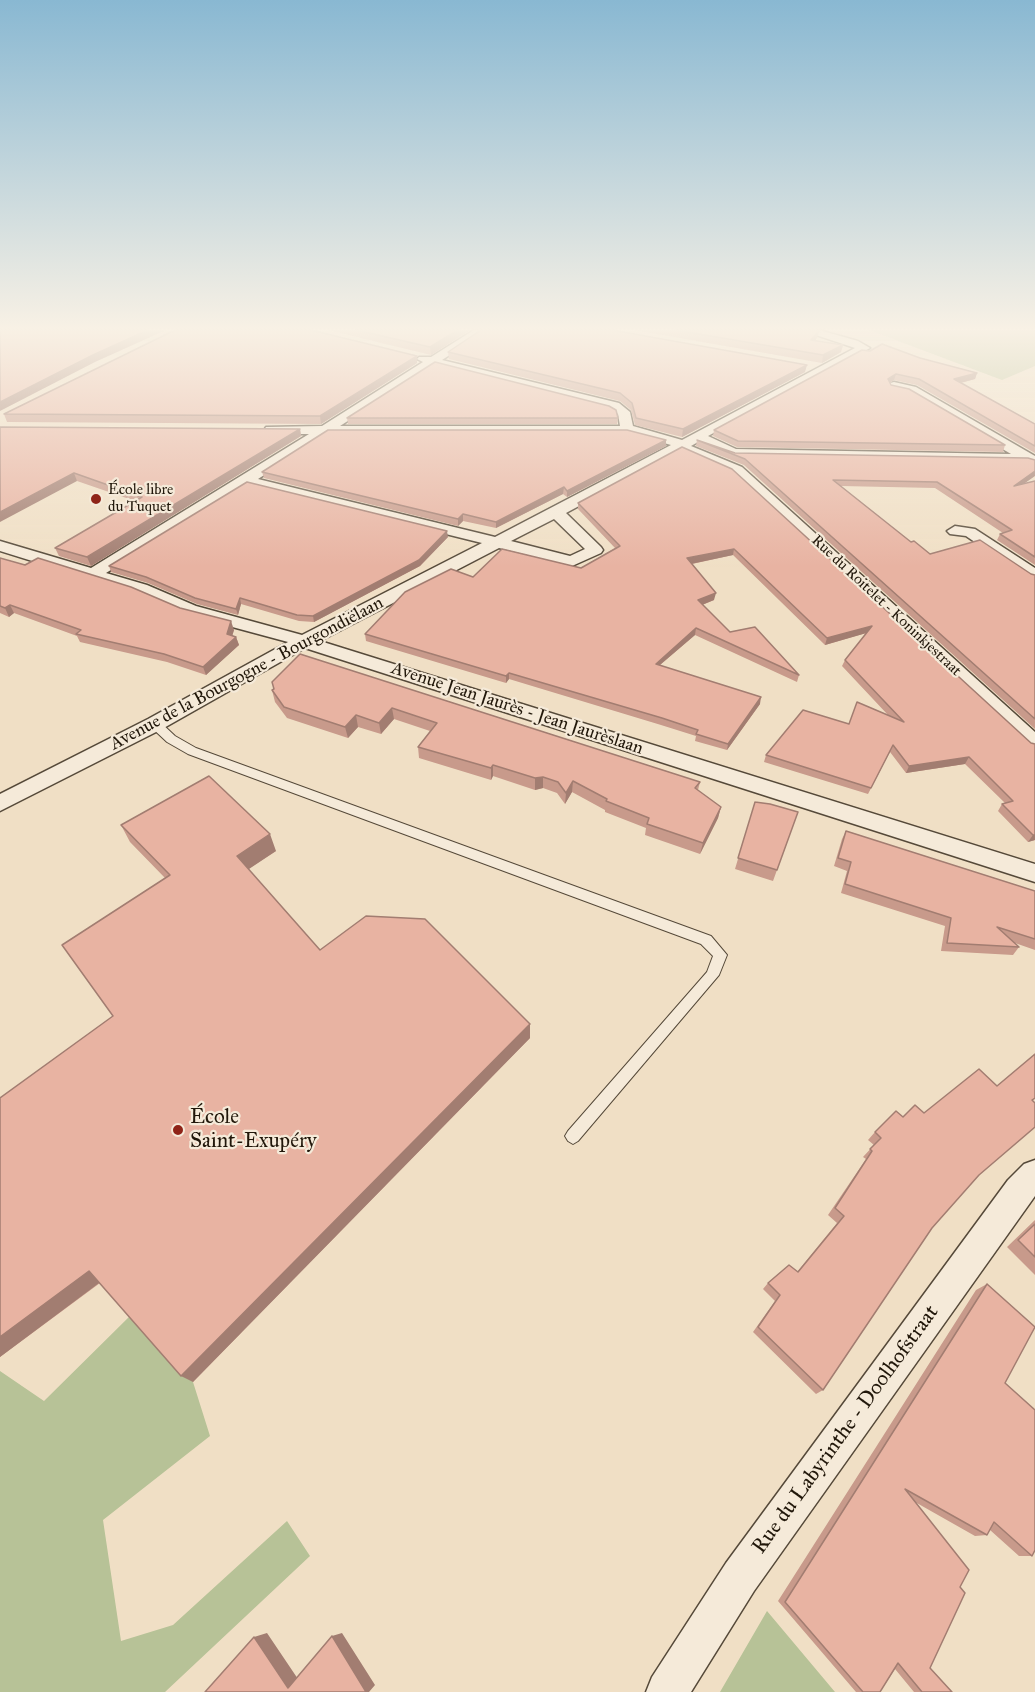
<!DOCTYPE html>
<html>
<head>
<meta charset="utf-8">
<style>
	body { margin:0 }
	canvas { display:block; background:#f0dfc5 }
</style>
</head>
<body>
<canvas width="1035" height="1692"></canvas>
<script>
const c = document.querySelector('canvas').getContext('2d');
c.lineJoin = 'round';
function fill(path, color) { c.fillStyle = color; c.fill(path, 'evenodd'); }
const poly = rows => new Path2D(rows.map(r => 'M' + r).join(''));
function stroke(path, color, width, dash) { c.strokeStyle = color; c.lineWidth = width; c.lineCap = dash ? 'butt' : 'round'; c.setLineDash(dash || []); c.stroke(path); }
function drawText(font, color, halo, rows, align = 'center') {
  c.font = font + ' "IM FELL Great Primer",serif'; c.lineWidth = 4.5; c.setLineDash([]); c.textBaseline = 'middle'; c.strokeStyle = halo; c.fillStyle = color; for (const [text, x, y, turn = 0] of rows) {
    c.save(); c.translate(x, y); c.rotate((+turn || 0) * Math.PI / 180); c.textAlign = isNaN(turn) ? turn : align; if (halo) c.strokeText(text, 0, 0); c.fillText(text, 0, 0); c.restore();
  }
}
fill(poly([
	[869,330,1035,330,1035,366,1002,380],
	[133,1313,193,1382,210,1436,103,1520,121,1641,173,1625,287,1521,310,1556,165,1692,0,1692,0,1371,44,1401],
	[767,1611,835,1692,720,1692]
]), '#b7c297');
const lane = poly([
	[155,720,159,721,175,736,196,748,711,936,727,955,719,975,578,1141,573,1144,568,1141,565,1136,568,1131,707,972,713,956,701,944,188,754,167,742,151,727,150,724,151,721,155,720]
]);
const street = poly([
	[474,330,488,330,442,360,619,403,630,412,633,426,682,440,855,348,801,330,819,330,858,341,870,348,708,436,736,449,1011,454,908,393,890,389,888,386,890,383,894,382,916,387,1035,456,1035,466,1026,462,734,457,698,442,691,446,742,467,1035,732,1035,750,1028,748,732,473,681,451,566,513,601,547,603,550,601,553,572,566,499,548,320,641,1035,864,1035,882,305,648,162,729,0,811,0,794,148,719,288,642,184,614,135,593,0,551,0,541,91,568,309,434,271,434,266,433,264,430,266,427,322,426,423,362,417,359,419,357,431,357,474,330],
	[434,365,609,409,618,414,620,426,340,426,434,365],
	[328,434,632,434,671,445,495,537,258,479,328,434],
	[248,485,482,543,302,635,196,606,147,585,106,573,248,485],
	[554,519,585,549,570,556,511,541,554,519],
	[955,526,975,529,1035,568,1035,580,1029,579,966,536,950,534,947,531,955,526],
	[1035,1160,1035,1196,754,1591,691,1692,646,1692,652,1677,726,1563,1008,1180,1024,1164,1035,1160]
]);
stroke(lane, '#554939', 2);
stroke(street, '#554939', 3);
fill(lane, '#f5ead9');
fill(street, '#f5ead9');
fill(poly([
	[328,330,470,330,431,355],
	[634,330,816,330,817,338,815,341,843,345,841,352,822,363],
	[448,352,805,372,682,437,635,425,631,410,620,401,449,359],
	[920,358,977,373,975,379,961,383,1035,424,1035,453,917,385,894,380,890,383,891,385,1005,445,1003,452,737,447,713,436,714,430],
	[417,363,321,424,7,422,4,414],
	[347,418,618,418,617,424,348,424],
	[0,427,300,429,301,436,91,566,59,556,55,548,135,501,77,481],
	[666,440,666,446,567,497,563,494,496,528,463,521,458,526,264,478,262,472],
	[697,440,735,453,1023,484,1035,481,1035,565,997,540,1000,534,1003,533,935,488,841,486,911,542,930,554,1035,575,1035,729,744,465,696,446],
	[682,447,1031,743,1035,840,1028,842,998,811,1002,804,1005,803,965,764,906,773,890,752,868,794,764,762,766,755,849,724,888,715,842,666,845,660,866,633,825,645,733,555,692,564,714,600,702,605,730,632,799,675,797,682,695,635,660,665,760,704,727,750,695,741,696,736,661,725,509,679,506,683,366,641,365,634,473,577,581,568,615,548,578,509,578,503],
	[448,537,420,566,314,622,299,621,241,604,238,615,197,604,148,583,111,572,109,566],
	[0,558,234,630,232,636,236,637,239,645,206,675,167,662,80,642,77,636,14,613,9,617,0,613],
	[300,654,700,782,698,790,721,807,718,818,700,854,645,835,646,828,605,812,605,810,572,792,565,804,557,793,543,788,535,790,493,776,491,780,419,758,418,747,430,731,394,719,381,734,358,727,348,738,287,718,275,702,272,690,274,689,272,682],
	[755,802,798,812,773,881,735,869],
	[121,825,276,851,248,869,320,950,530,1038,193,1382,100,1283,0,1357,0,1098,113,1016,165,878,130,842],
	[846,831,1035,891,1035,950,1015,943,1019,947,1013,955,941,951,945,926,841,893,847,871,834,866,842,839],
	[997,1086,1032,1101,979,1175,932,1228,823,1390,816,1394,753,1332,775,1301,763,1289,768,1283,797,1272,837,1223,828,1215,866,1159,863,1157,874,1145,868,1140,875,1132,903,1117,924,1113],
	[1035,1220,1035,1275,1007,1247],
	[987,1284,1005,1383,1032,1556,1019,1556,990,1530,987,1535,975,1536,915,1502,960,1587,930,1668,952,1692,914,1692,895,1669,880,1692,856,1692,778,1601,976,1290]
]), '#c89a8b');
fill(poly([
	[148,330,166,330,95,362,0,411,0,402,93,355],
	[458,330,470,330,431,355,430,347],
	[819,331,817,338,809,347,811,340],
	[843,345,841,352,822,363,823,355],
	[417,356,417,363,321,424,320,416],
	[807,365,805,372,682,437,683,429],
	[977,373,975,379,952,385,954,379],
	[896,374,894,380,886,385,888,379],
	[300,429,301,436,91,566,87,557],
	[666,440,666,446,567,497,567,491],
	[1035,471,1035,476,1011,493,1014,486],
	[74,473,77,481,0,522,0,512],
	[564,487,563,494,496,528,496,522],
	[463,514,463,521,458,526,458,519],
	[447,531,448,537,420,566,314,622,313,616],
	[734,549,733,555,686,565,687,558],
	[716,593,714,600,697,607,698,600],
	[240,598,241,604,238,615,236,609],
	[10,605,14,613,9,617,5,608],
	[231,621,234,630,230,643,236,637,239,645,206,675,203,667,227,634],
	[872,626,870,632,825,645,827,638],
	[696,628,695,635,654,670,656,664],
	[509,673,509,679,506,683,506,676],
	[761,697,760,704,727,750,728,744],
	[392,708,394,719,381,734,379,723],
	[356,715,358,727,348,738,345,727],
	[969,757,965,764,906,773,909,766],
	[493,765,493,776,491,780,491,768],
	[543,777,543,788,535,790,535,778],
	[573,781,572,792,565,804,566,793],
	[721,807,718,818,700,854,703,843],
	[270,834,276,851,243,873,237,856],
	[1033,835,1035,835,1035,840,1028,842],
	[530,1024,530,1038,193,1382,181,1376],
	[89,1271,103,1280,0,1357,0,1337],
	[267,1633,300,1682,288,1688,254,1637],
	[342,1633,375,1685,369,1692,366,1692,332,1636]
]), '#a27d71');
const building = poly([
	[0,330,148,330,93,355,0,402,0,330],
	[175,330,311,330,417,356,320,416,4,414,175,330],
	[356,330,458,330,430,347,356,330],
	[481,330,612,330,807,365,683,429,636,418,632,403,620,393,448,352,481,330],
	[675,330,816,330,819,331,811,340,843,345,823,355,675,330],
	[882,344,920,358,977,373,954,379,1035,424,1035,446,919,379,896,374,888,379,891,385,909,389,1005,445,738,441,714,430,862,350,870,351,882,344],
	[435,362,609,406,616,410,618,418,347,418,435,362],
	[0,427,300,429,87,557,55,548,142,497,74,473,0,512,0,427],
	[328,430,627,430,666,440,567,491,564,487,496,522,463,514,458,519,262,472,328,430],
	[697,440,735,453,1028,458,1035,460,1035,471,1014,486,1035,481,1035,557,1000,534,1012,530,937,482,833,480,911,542,914,541,930,554,980,540,1031,574,1035,575,1035,719,745,459,697,440],
	[682,447,732,469,1031,743,1035,744,1035,835,1033,835,1002,804,1013,801,969,757,909,766,893,745,871,788,766,755,803,710,849,724,857,702,904,722,845,660,872,626,827,638,734,549,687,558,716,593,698,600,730,632,755,627,799,675,696,628,656,664,761,697,728,744,696,734,698,730,662,718,509,673,506,676,365,634,405,592,451,569,473,577,502,549,581,568,620,546,578,503,682,447],
	[247,482,447,531,419,560,313,616,297,615,240,598,236,609,195,598,146,577,109,566,247,482],
	[0,558,25,565,38,558,131,587,180,608,231,621,227,634,236,637,203,667,164,654,76,634,81,630,10,605,5,608,0,606,0,558],
	[300,654,700,782,695,788,721,807,703,843,647,824,649,818,606,801,607,799,573,781,566,793,558,782,543,777,535,778,493,765,491,768,418,747,437,723,392,708,379,723,356,715,345,727,284,707,272,690,274,689,272,682,300,654],
	[209,776,270,834,237,856,320,950,366,916,425,919,530,1024,181,1376,89,1271,0,1337,0,1098,113,1016,62,945,170,875,121,825,209,776],
	[755,802,770,804,798,812,777,870,738,858,755,802],
	[846,831,1035,891,1035,939,997,927,1019,947,947,943,951,918,845,884,851,862,838,858,846,831],
	[1035,1054,1035,1098,1032,1100,1035,1103,1035,1127,979,1175,932,1228,823,1390,758,1327,780,1295,768,1283,789,1265,798,1272,844,1216,835,1208,872,1151,870,1149,881,1138,875,1132,896,1111,903,1117,915,1105,924,1113,979,1069,997,1086,1035,1054],
	[1035,1224,1035,1257,1018,1240,1035,1224],
	[987,1284,1035,1327,1005,1383,1035,1410,1035,1550,1032,1556,994,1522,987,1535,905,1489,969,1570,960,1587,965,1593,930,1668,952,1692,922,1692,898,1663,880,1692,863,1692,785,1602,987,1284],
	[332,1636,366,1692,205,1692,254,1637,288,1688,332,1636]
]);
fill(building, '#e8b3a2');
stroke(building, '#a27d71', 1.5);
const sky = c.createLinearGradient(0, 0, 0, 567);
sky.addColorStop(0, '#89b8d2');
sky.addColorStop(0.58, '#f8f1e5');
sky.addColorStop(1, '#f8f1e500');
c.fillStyle = sky;
c.fillRect(0, 0, 1035, 567);
for (const [x, y, r, color] of [
	[96,499,6,"#8f2418"],
	[178,1130,6,"#8f2418"]
]) { const dot = new Path2D(); dot.arc(x, y, r, 0, 2 * Math.PI); c.fillStyle = color; c.fill(dot); stroke(dot, '#f5ead9', 2); }
drawText('15px', '#21170a', '#f5ead9', [
	["École libre",108,490],
	["du Tuquet",108,507]
], 'left');
drawText('15px', '#21170a', '#f5ead9', [
	["Rue du Roitelet - Koninkjestraat",886,606,43]
]);
drawText('18px', '#21170a', '#f5ead9', [
	["Avenue de la Bourgogne - Bourgondiëlaan",247,674,-28],
	["Avenue Jean Jaurès - Jean Jaurèslaan",517,709,18]
]);
drawText('21px', '#21170a', '#f5ead9', [
	["École",190,1118],
	["Saint-Exupéry",190,1142]
], 'left');
drawText('21px', '#21170a', '#f5ead9', [
	["Rue du Labyrinthe - Doolhofstraat",846,1430,-54]
]);
</script>
</body>
</html>
